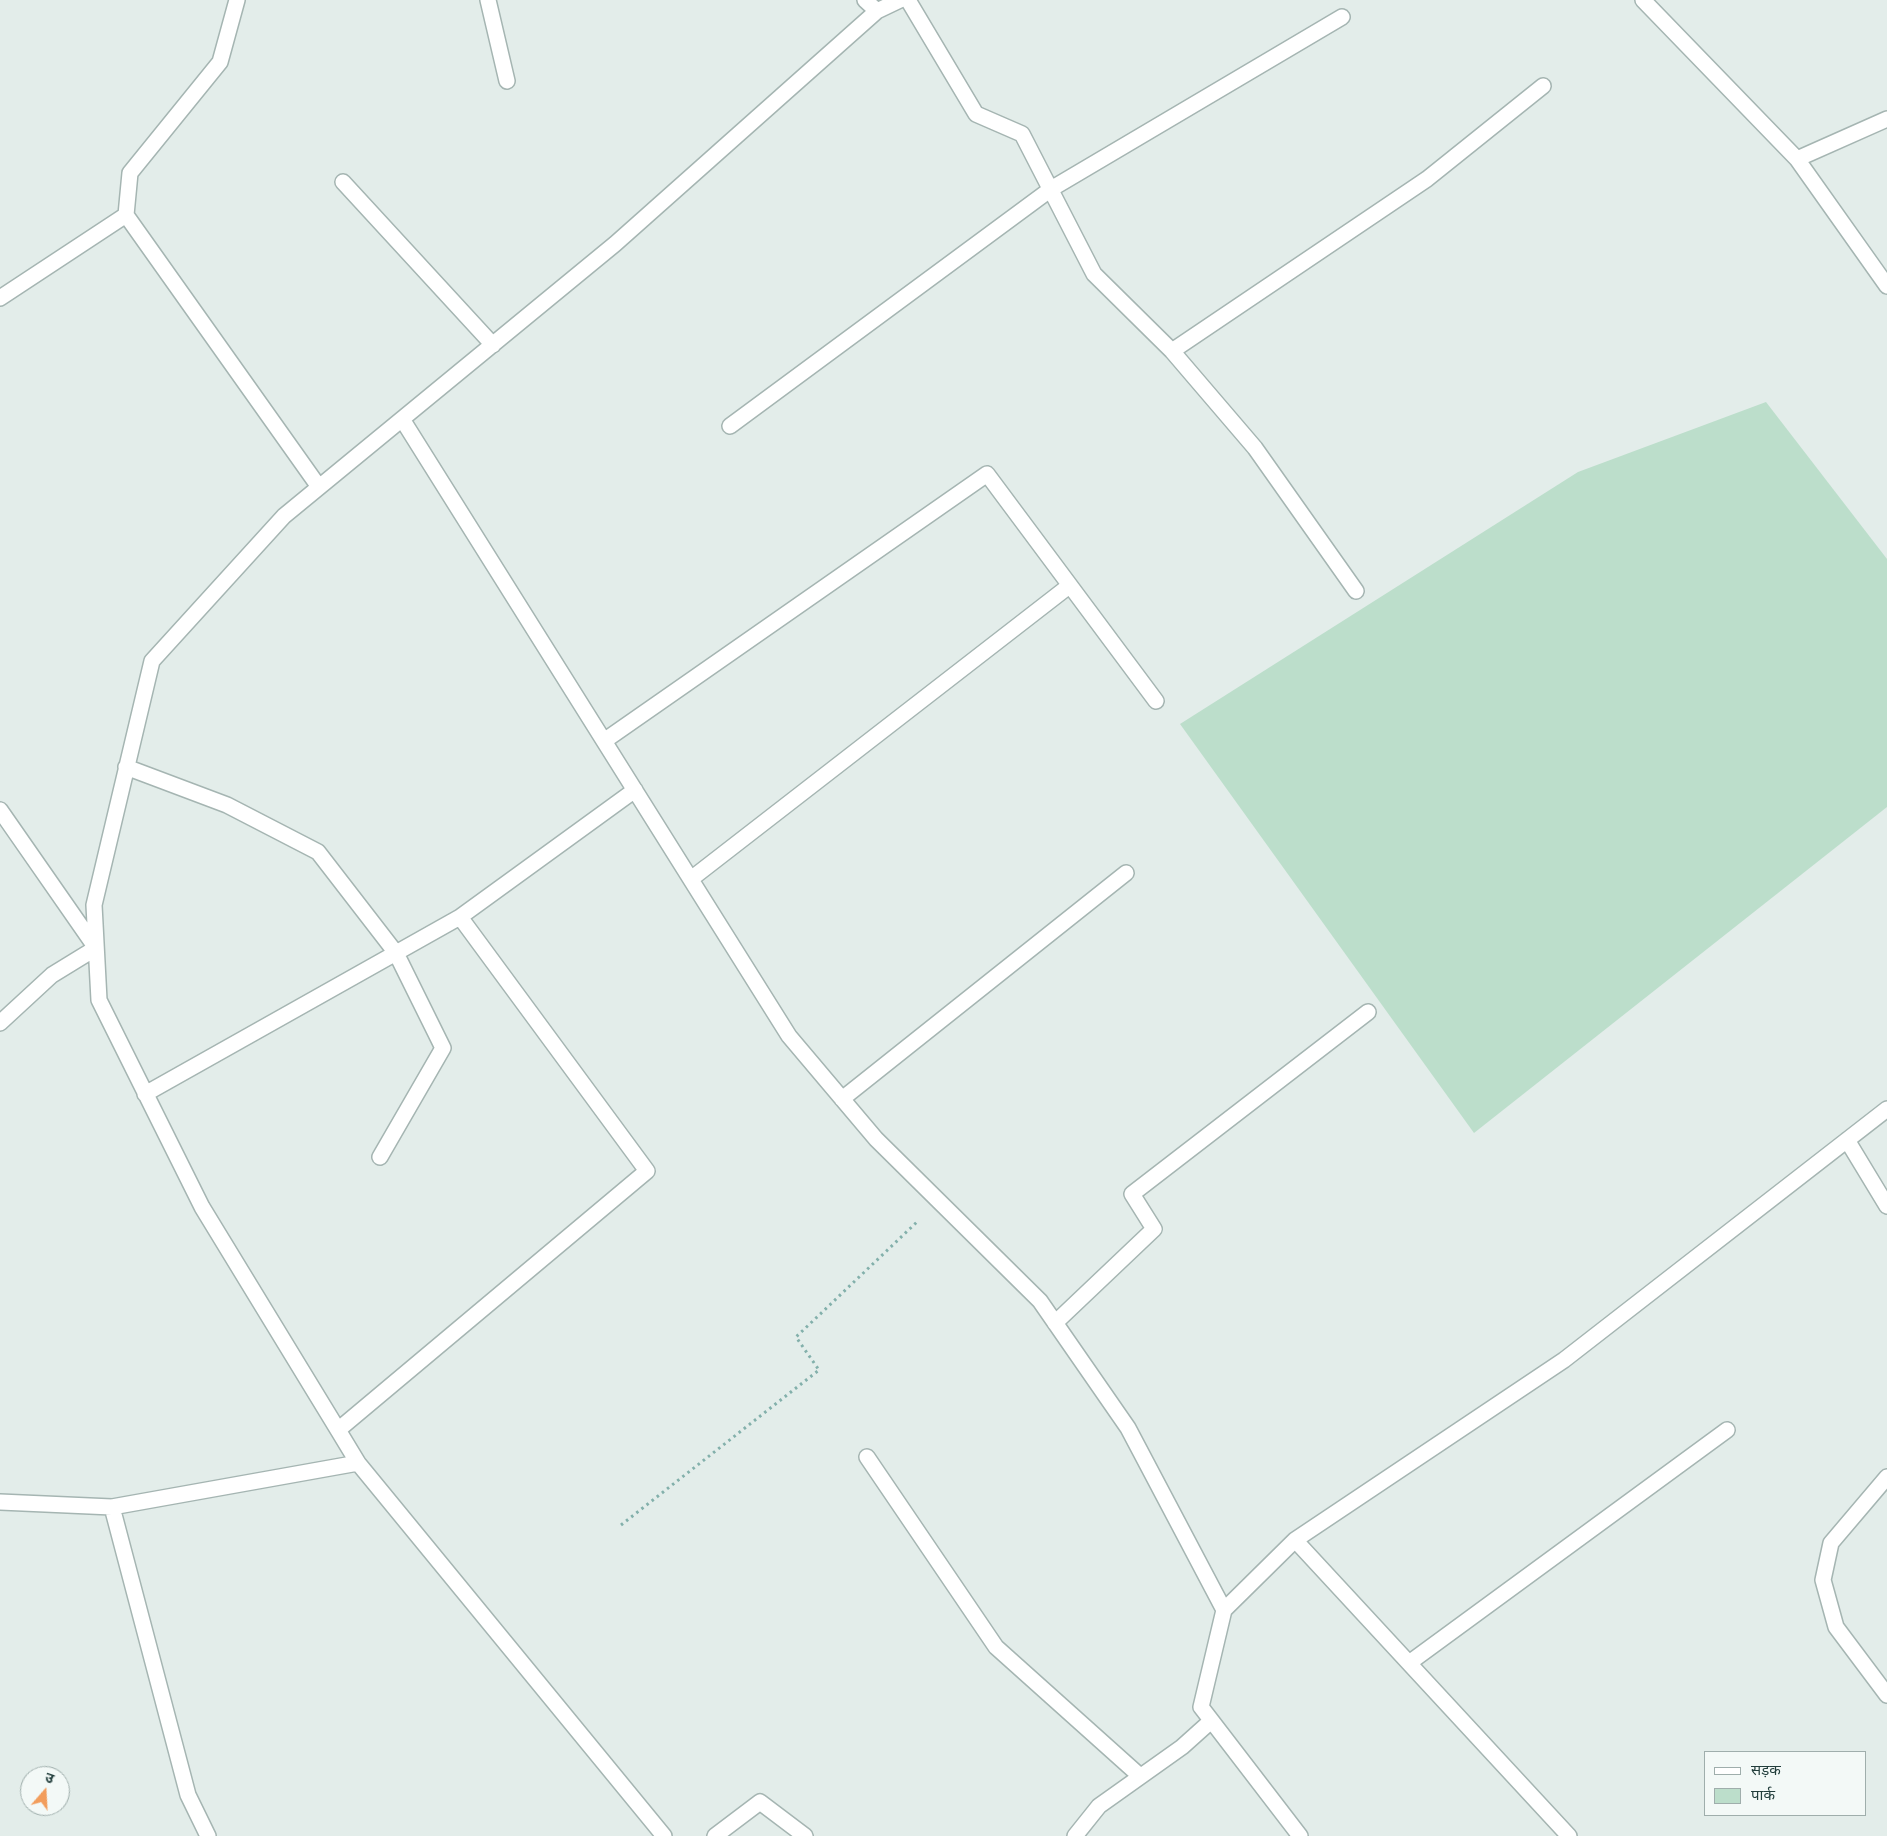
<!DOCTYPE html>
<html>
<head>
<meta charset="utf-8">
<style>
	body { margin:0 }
	#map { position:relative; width:1887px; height:1836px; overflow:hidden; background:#e3edea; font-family:"Exo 2","Noto Sans Devanagari",sans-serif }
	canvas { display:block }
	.legend { position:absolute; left:1704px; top:1751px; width:162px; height:65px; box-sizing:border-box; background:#f3f9f7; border:1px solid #9faeac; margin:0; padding:6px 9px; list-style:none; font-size:15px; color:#223e3c }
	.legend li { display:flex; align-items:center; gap:10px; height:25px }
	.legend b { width:25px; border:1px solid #9faeac }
	.north { position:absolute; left:20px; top:1766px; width:50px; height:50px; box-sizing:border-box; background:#f3f9f7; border:1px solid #9faeac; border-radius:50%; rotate:19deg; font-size:14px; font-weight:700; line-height:20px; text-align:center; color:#223e3c }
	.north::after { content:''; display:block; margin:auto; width:18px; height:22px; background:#f29d5c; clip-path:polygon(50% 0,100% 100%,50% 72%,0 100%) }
</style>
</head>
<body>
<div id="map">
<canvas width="1887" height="1836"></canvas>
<ul class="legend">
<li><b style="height:6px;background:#fff"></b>सड़क</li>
<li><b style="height:14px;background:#bcdecb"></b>पार्क</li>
</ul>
<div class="north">उ</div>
</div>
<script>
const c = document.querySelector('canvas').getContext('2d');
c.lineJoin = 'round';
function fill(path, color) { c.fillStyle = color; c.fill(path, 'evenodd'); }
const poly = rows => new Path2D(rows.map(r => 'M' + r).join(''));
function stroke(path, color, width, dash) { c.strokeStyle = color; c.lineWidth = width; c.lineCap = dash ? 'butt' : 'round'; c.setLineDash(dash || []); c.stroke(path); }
fill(poly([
	[1766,402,1887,559,1887,807,1474,1133,1180,724,1578,472]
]), '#bcdecb');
const minor = poly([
	[237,0,220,62,130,173,126,215,319,487],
	[488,0,507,81],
	[865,0,877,11],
	[908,0,976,114,1022,134,1094,274,1172,351,1255,448,1356,591],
	[1643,0,1797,159,1887,286],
	[1797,159,1887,119],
	[343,182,493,345],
	[0,298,126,215],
	[1172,351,1427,179,1543,86],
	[402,419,789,1036,876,1139,1040,1301,1128,1428,1224,1610],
	[730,426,1051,189,1342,17],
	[604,741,987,474,1156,701],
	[126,767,227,805,318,852,396,953,443,1048,380,1157],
	[0,810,96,948,52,975,0,1023],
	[691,879,1069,586],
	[145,1094,460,917,635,790],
	[842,1099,1126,873],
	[1847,1140,1887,1206],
	[1055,1323,1154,1229,1132,1194,1368,1012],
	[338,1430,647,1171,460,917],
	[867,1457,996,1647,1140,1776],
	[1887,1477,1831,1543,1823,1580,1836,1627,1887,1695],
	[0,1502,112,1507,358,1463],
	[112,1507,188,1795,208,1836],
	[1295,1540,1569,1836],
	[1409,1663,1727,1430],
	[664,1836,358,1463,338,1430,202,1207,99,1000,94,905,152,661,284,516,615,244,877,11,900,0],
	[715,1836,760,1802,805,1836],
	[1075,1836,1099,1806,1182,1747,1211,1721],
	[1300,1836,1201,1707,1224,1610,1295,1540,1564,1360,1887,1109]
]);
stroke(minor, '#a5b5b2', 18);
stroke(poly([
	[621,1525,819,1370,796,1337,918,1221]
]), '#83b0ab', 3, [2.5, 4]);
stroke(minor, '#fff', 15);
</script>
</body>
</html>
